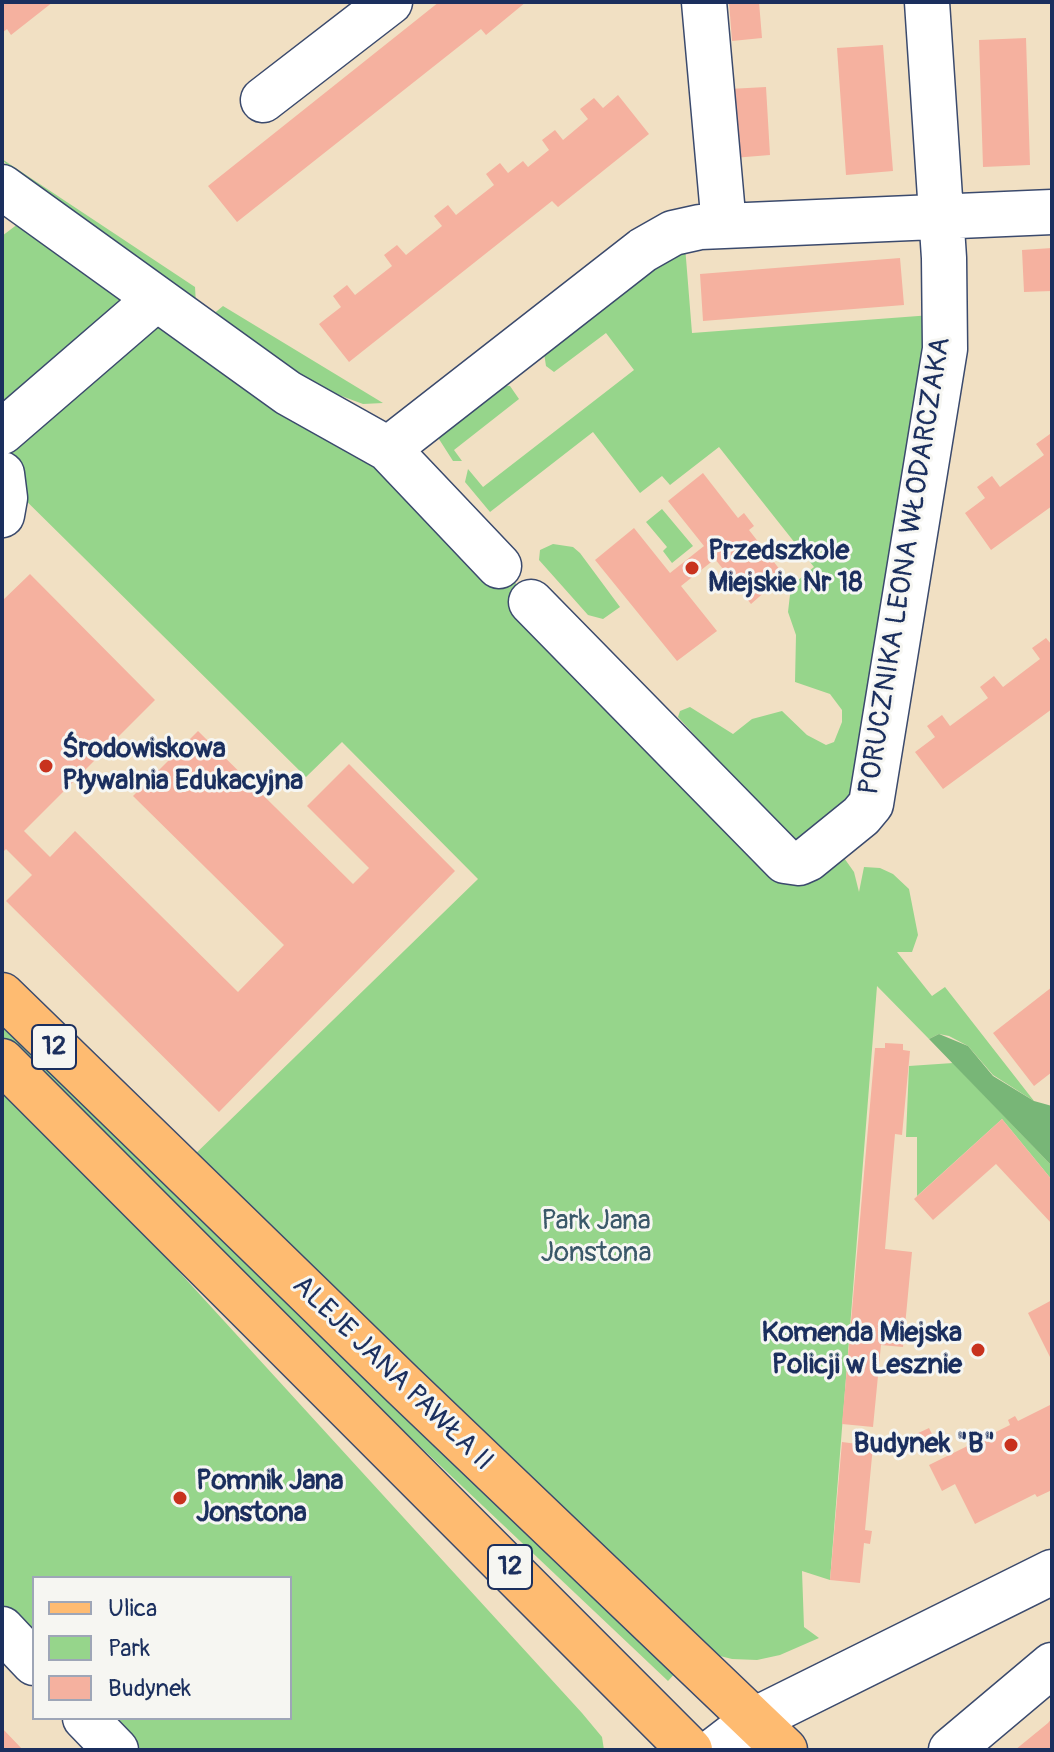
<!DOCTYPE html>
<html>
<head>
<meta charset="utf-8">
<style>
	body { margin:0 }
	#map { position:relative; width:1054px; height:1752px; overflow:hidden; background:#f1e0c3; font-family:Pangolin,sans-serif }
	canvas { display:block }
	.frame { position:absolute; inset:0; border:4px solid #1b2f5e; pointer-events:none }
	.legend { position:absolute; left:32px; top:1576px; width:260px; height:144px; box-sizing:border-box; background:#f6f6f2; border:2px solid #9ea6b7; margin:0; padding:10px 14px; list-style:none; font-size:24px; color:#1b2f5e }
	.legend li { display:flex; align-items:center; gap:16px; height:40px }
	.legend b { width:40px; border:2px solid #9ea6b7 }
</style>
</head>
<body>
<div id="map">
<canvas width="1054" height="1752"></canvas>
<div class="frame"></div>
<ul class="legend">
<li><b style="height:10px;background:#febb71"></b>Ulica</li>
<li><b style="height:22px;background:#96d58b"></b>Park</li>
<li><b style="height:22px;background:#f5b19f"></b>Budynek</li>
</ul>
</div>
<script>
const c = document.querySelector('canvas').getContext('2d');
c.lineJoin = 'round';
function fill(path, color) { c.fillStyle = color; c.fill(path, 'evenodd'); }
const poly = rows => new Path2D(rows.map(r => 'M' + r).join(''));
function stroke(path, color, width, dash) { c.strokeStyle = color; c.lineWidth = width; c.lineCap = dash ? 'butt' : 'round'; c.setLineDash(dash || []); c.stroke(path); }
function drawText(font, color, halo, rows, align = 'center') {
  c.font = font + ' Pangolin,sans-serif'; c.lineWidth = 6; c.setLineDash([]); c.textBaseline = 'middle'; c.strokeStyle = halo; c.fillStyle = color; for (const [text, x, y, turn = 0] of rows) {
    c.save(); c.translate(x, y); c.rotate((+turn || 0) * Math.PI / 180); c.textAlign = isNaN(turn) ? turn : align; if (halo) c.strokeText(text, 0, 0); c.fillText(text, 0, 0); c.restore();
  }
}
fill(poly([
	[2,159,195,287,196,304,14,174],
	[35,211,288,393,499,566,778,856,842,855,854,872,859,892,864,867,880,868,893,874,909,889,918,935,912,952,897,952,932,996,945,987,1034,1101,993,1075,968,1046,949,1036,939,1034,929,1039,877,986,830,1580,802,1571,804,1627,819,1638,780,1655,757,1660,732,1659,708,1653,187,1162,478,879,342,742,306,777,4,479,2,515,2,236],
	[685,246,692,333,945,314,851,808,798,849,678,717,680,711,690,707,733,734,752,719,782,711,807,735,826,745,834,742,842,722,842,710,830,694,795,682,796,635,788,612,791,586,814,567,719,447,670,485,662,476,640,493,593,432,490,512,465,482,468,469,483,487,634,370,606,333,554,372,546,366,544,353],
	[223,306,383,403,363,404,312,385,211,316],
	[500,385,510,386,519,399,454,450,462,461,453,461,437,436],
	[662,509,693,546,672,563,663,551,667,547,646,522],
	[553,544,573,547,580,553,620,607,603,619,588,615,539,560,540,550],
	[2,1007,678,1670,668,1681,2,1051],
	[953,1063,1052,1166,1052,1180,1002,1119,917,1196,917,1137,906,1137,909,1066],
	[2,1091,130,1218,582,1713,602,1737,604,1750,116,1750,85,1718,290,1718,290,1578,34,1578,34,1663,2,1629]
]), '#96d58b');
fill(poly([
	[939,1034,968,1046,993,1076,1034,1101,1052,1106,1052,1166,929,1039]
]), '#78b677');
fill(poly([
	[2,2,53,2,11,35,7,29,2,33],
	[439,2,526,2,486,35,481,29,237,222,208,186],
	[729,2,759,2,762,38,732,41],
	[1026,38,1030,165,983,167,979,40],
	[883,45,893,171,846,175,837,48],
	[766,87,770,155,733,158,729,89],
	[618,95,649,134,558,207,552,201,349,362,319,324,341,307,333,296,347,285,355,295,392,266,384,255,397,245,406,255,442,226,434,216,448,205,456,215,494,185,486,174,500,163,508,173,523,161,528,167,549,150,542,140,555,130,563,140,588,119,580,109,594,98,603,108],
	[1052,248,1052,291,1024,292,1022,250],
	[900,258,904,305,703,321,700,274],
	[1050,434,1052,506,991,550,965,513,985,498,977,487,992,476,1000,487,1044,455,1036,444],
	[703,473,738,518,744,513,754,526,749,530,784,575,751,604,715,559,681,586,717,631,677,661,595,560,634,528,670,573,704,546,668,501],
	[30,574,155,700,24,831,50,857,75,831,238,992,284,945,133,796,198,731,353,884,369,868,307,806,349,764,455,871,219,1112,6,901,32,875,6,849,2,853,2,601],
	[1046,638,1052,645,1052,709,943,789,915,752,935,737,927,726,942,715,950,726,988,698,980,687,994,676,1003,687,1040,659,1032,648],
	[1052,987,1052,1072,1034,1086,993,1033],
	[885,1043,903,1044,903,1050,910,1051,902,1135,895,1134,885,1249,912,1252,903,1347,881,1345,873,1427,842,1424,875,1048,885,1048],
	[1002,1119,1052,1180,1052,1224,996,1164,933,1220,914,1199],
	[1052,1300,1052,1361,1028,1313],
	[1052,1404,1052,1490,1037,1497,1035,1494,975,1524,955,1484,942,1491,929,1465,1010,1425,1008,1420,1015,1416,1018,1421],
	[929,1428,939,1448,924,1455,914,1435],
	[842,1442,873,1446,865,1530,872,1531,870,1544,864,1543,860,1583,830,1580],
	[1052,1718,1052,1750,1015,1750,1048,1723],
	[2,1728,23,1750,2,1750]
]), '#f5b19f');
const minor = poly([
	[704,2,724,226],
	[263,100,390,2],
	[2,187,288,393,388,449,499,566],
	[2,432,155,300],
	[388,449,643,250,673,233,700,227,1052,212],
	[2,474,5,498,2,515],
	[531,602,785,861,799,863,808,859,861,816,871,804,945,349,944,258,927,2],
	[2,1629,34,1663],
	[85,1718,116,1750],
	[715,1750,754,1720,1052,1572],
	[951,1750,1052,1665]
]);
const major = poly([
	[2,995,402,1384,785,1750],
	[2,1061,690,1750]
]);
stroke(minor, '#3b4a6d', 47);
stroke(major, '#3b4a6d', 47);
stroke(minor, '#fff', 44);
stroke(major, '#febb71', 44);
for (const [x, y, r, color] of [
	[692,568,8,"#c8321e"],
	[46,766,8,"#c8321e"],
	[978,1350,8,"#c8321e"],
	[1011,1445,8,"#c8321e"],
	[180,1498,8,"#c8321e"]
]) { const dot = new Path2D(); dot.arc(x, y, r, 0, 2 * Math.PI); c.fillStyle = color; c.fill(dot); stroke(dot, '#f6f6f2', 3); }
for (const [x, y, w] of [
	[54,1047,44],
	[510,1567,44]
]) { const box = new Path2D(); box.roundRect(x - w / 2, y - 22, w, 44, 6); c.fillStyle = '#f6f6f2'; c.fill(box); stroke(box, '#1b2f5e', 2); }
drawText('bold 26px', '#1b2f5e', null, [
	["12",54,1047],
	["12",510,1567]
]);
drawText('bold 28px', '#1b2f5e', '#f6f6f2', [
	["Przedszkole",708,552],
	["Miejskie Nr 18",708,584],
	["Środowiskowa",62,750],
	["Pływalnia Edukacyjna",62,782],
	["Komenda Miejska",962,1334,"right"],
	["Policji w Lesznie",962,1366,"right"],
	["Budynek \"B\"",995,1445,"right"],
	["Pomnik Jana",196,1482],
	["Jonstona",196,1514]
], 'left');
drawText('28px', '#1b2f5e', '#f6f6f2', [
	["PORUCZNIKA LEONA WŁODARCZAKA",906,566,-81],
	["ALEJE JANA PAWŁA II",392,1374,44]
]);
drawText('28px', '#3a5869', '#f6f6f2', [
	["Park Jana",596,1222],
	["Jonstona",596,1254]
]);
</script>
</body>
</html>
